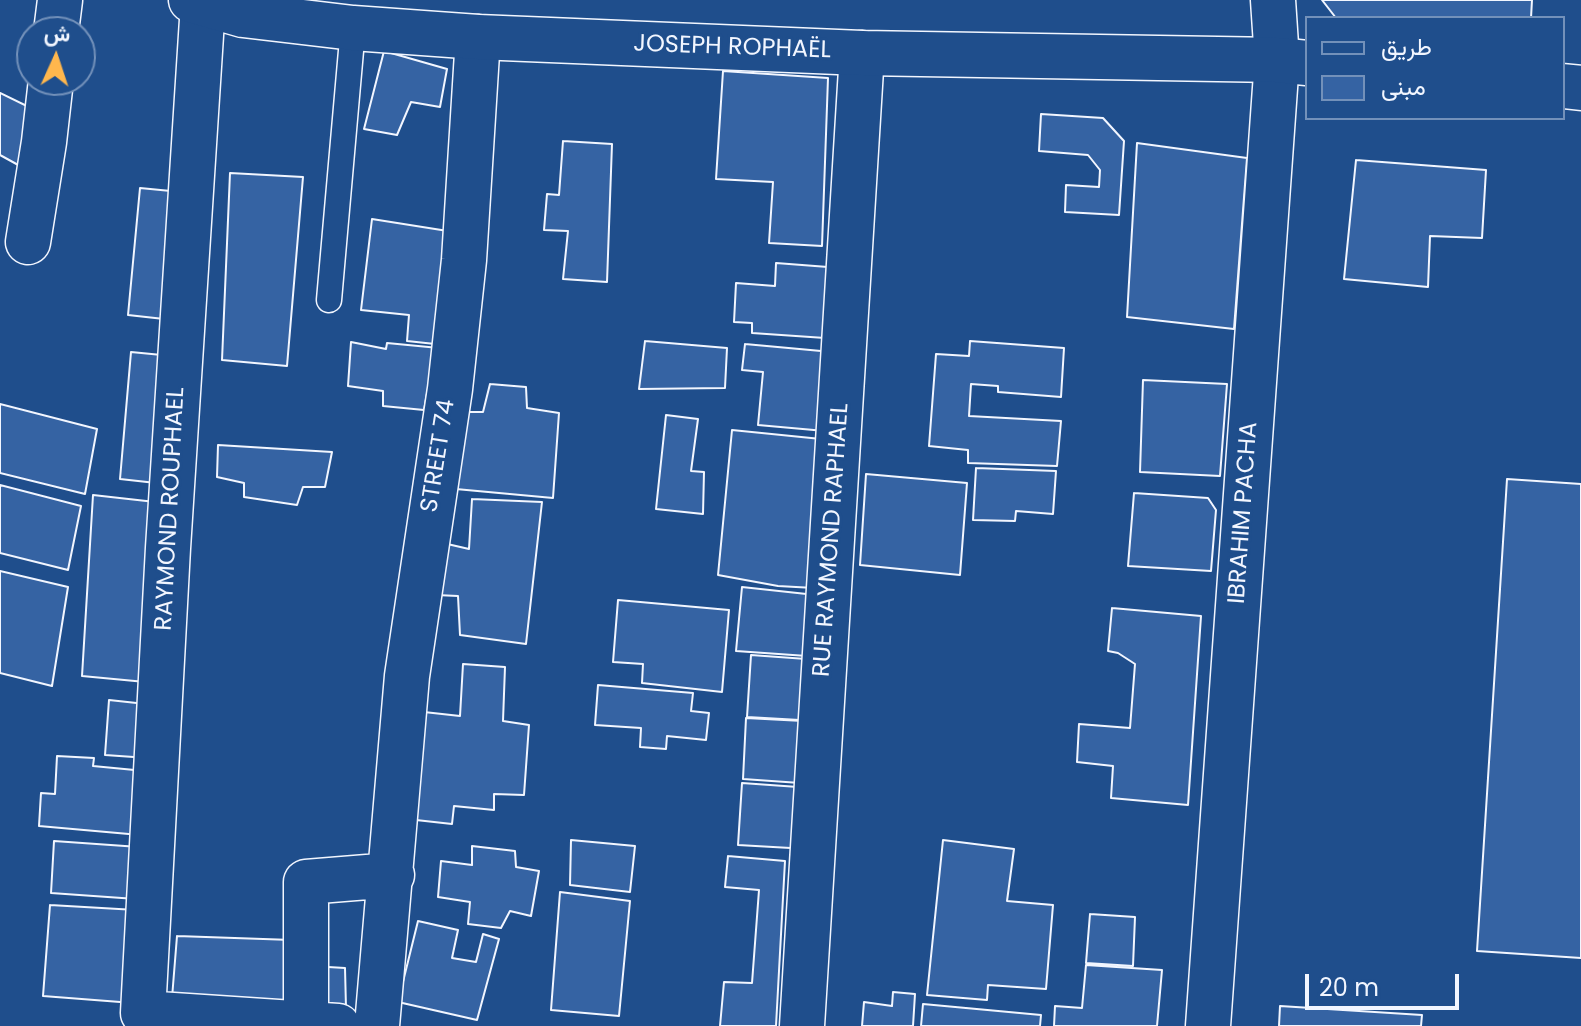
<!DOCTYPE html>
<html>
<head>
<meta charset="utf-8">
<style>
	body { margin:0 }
	#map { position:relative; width:1581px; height:1026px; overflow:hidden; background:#1f4e8c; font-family:Poppins,Vazirmatn,sans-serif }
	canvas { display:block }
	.legend { position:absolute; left:1305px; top:16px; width:260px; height:104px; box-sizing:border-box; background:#1f4e8c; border:2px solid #7391ba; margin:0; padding:10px 14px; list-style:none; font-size:24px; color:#f2f6ff }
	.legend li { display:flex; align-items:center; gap:16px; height:40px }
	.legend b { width:40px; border:2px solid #7391ba }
	.north { position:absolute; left:16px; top:16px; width:80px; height:80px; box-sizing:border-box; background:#1f4e8c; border:2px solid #7391ba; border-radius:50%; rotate:3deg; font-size:22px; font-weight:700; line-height:32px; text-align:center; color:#f2f6ff }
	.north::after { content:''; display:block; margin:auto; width:28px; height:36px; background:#ffb74d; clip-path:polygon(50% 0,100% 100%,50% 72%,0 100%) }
	.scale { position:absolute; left:1305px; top:974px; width:154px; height:36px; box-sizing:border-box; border:4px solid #f2f6ff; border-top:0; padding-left:10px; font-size:24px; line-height:28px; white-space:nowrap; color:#f2f6ff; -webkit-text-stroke:6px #1f4e8c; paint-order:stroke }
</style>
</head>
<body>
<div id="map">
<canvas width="1581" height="1026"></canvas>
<ul class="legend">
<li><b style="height:10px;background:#1f4e8c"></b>طريق</li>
<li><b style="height:22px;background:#3563a3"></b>مبنى</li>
</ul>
<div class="north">ش</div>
<div class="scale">20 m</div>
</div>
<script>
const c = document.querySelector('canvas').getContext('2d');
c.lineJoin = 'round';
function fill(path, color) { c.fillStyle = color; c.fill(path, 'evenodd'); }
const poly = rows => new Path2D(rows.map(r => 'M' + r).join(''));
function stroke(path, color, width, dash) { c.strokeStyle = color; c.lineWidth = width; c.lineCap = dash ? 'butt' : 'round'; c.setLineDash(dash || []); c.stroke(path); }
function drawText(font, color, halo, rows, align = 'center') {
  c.font = font + ' Poppins,sans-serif'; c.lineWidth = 6; c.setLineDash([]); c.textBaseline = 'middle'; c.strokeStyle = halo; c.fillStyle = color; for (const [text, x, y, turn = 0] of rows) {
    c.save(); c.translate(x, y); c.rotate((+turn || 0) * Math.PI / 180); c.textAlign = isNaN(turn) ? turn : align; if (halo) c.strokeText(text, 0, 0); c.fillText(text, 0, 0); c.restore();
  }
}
const building = poly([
	[1322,0,1532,0,1531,18,1336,18,1322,0],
	[384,51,447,69,440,107,411,102,397,135,364,129,384,51],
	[723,71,828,78,822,246,769,243,773,182,716,179,723,71],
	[0,93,37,111,20,166,0,155,0,93],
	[1041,114,1103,118,1124,141,1119,215,1065,212,1066,185,1099,187,1100,170,1088,155,1039,151,1041,114],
	[563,141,612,144,607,282,563,279,568,231,544,230,547,194,559,195,563,141],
	[1137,143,1247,158,1234,329,1127,317,1137,143],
	[1356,160,1486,170,1482,238,1430,236,1428,287,1344,279,1356,160],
	[230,173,303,177,287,366,222,360,230,173],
	[140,188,181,192,173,320,128,315,140,188],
	[372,219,454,232,435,344,407,341,409,315,361,310,372,219],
	[776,263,828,267,825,338,752,333,752,323,734,322,736,283,775,286,776,263],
	[645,341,727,348,725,388,639,389,645,341],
	[970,341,1064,348,1061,397,998,392,998,386,971,384,969,416,1061,421,1057,466,968,463,968,450,929,446,936,354,969,356,970,341],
	[351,342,386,349,387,343,439,348,444,388,428,388,424,410,383,406,383,391,348,386,351,342],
	[745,344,832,352,825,431,758,425,763,372,742,370,745,344],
	[131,352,172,356,165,484,120,479,131,352],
	[1143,380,1227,384,1220,476,1140,472,1143,380],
	[490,384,526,387,527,408,559,413,553,498,445,488,455,412,483,412,490,384],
	[0,404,97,429,85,494,0,473,0,404],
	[666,415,698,419,691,471,704,472,703,514,656,509,666,415],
	[732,430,821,439,814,588,778,586,718,575,732,430],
	[218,445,332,452,325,487,303,487,297,505,244,497,244,483,217,477,218,445],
	[976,468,1056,471,1053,514,1016,511,1015,521,973,520,976,468],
	[866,474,967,483,960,575,860,565,866,474],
	[1507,479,1581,484,1581,958,1477,951,1507,479],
	[0,485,81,506,68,570,0,553,0,485],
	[1134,493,1208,498,1216,510,1211,571,1128,566,1134,493],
	[93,495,164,503,156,683,82,676,93,495],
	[472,499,542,502,526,644,460,635,458,596,436,595,443,543,469,549,472,499],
	[0,571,68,587,52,686,0,673,0,571],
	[742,587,825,596,821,657,736,651,742,587],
	[618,600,729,610,722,692,642,683,643,664,613,662,618,600],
	[1112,608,1201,616,1188,805,1111,798,1113,766,1077,762,1079,724,1130,728,1135,664,1118,653,1108,651,1112,608],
	[751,655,820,660,817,721,747,717,751,655],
	[463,664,505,667,503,721,529,725,524,795,494,794,494,810,454,806,452,824,416,820,424,712,460,716,463,664],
	[598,685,693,693,691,711,709,713,706,740,667,736,666,749,640,747,641,728,595,725,598,685],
	[109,700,155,705,148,758,105,755,109,700],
	[746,718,803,721,800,783,743,779,746,718],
	[57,756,94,758,93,766,145,771,140,835,39,826,41,793,55,794,57,756],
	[742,783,812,788,808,849,738,845,742,783],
	[571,840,635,846,630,892,570,885,571,840],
	[943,840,1014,849,1007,901,1053,905,1046,989,988,985,987,1000,927,995,943,840],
	[54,841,139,847,136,899,51,893,54,841],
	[472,846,515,851,516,867,539,871,531,916,510,911,501,928,468,924,470,902,438,897,441,861,472,865,472,846],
	[728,856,785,861,776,1026,720,1026,724,982,752,983,759,890,725,887,728,856],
	[560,892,630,901,619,1016,551,1010,560,892],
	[50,905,136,910,133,1003,43,996,50,905],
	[1090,914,1135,917,1133,966,1086,963,1090,914],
	[418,921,458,930,452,958,476,962,483,934,499,939,477,1020,398,1002,418,921],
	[177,936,292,940,294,965,345,968,346,1008,172,998,177,936],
	[1086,965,1162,970,1157,1026,1054,1026,1055,1006,1082,1008,1086,965],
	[893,992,915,994,913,1026,862,1026,864,1002,892,1006,893,992],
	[923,1004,1041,1015,1040,1026,921,1026,923,1004],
	[1280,1006,1422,1015,1421,1026,1279,1026,1280,1006]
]);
fill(building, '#3563a3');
stroke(building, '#f2f6ff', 2);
const lane = poly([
	[329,300,353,28]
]);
const street = poly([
	[203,4,168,548,143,1013,338,1026],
	[56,32,60,0],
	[28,242,44,142,51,80],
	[306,1025,306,882,392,875],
	[377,1026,407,676,450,389,464,260,478,37],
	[802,1026,862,53],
	[1208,1026,1277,60,1273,0]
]);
const secondary = poly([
	[191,0,243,15,353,28,478,37,862,53,1277,60,1307,63],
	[1563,86,1581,88]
]);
stroke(lane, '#f2f6ff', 27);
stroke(street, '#f2f6ff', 47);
stroke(secondary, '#f2f6ff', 47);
stroke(lane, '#1f4e8c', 24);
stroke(street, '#1f4e8c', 44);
stroke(secondary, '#1f4e8c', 44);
drawText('24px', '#f2f6ff', '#1f4e8c', [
	["JOSEPH ROPHAËL",732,48,2],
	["STREET 74",439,456,-81],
	["RAYMOND ROUPHAEL",171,509,-87],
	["IBRAHIM PACHA",1244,513,-86],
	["RUE RAYMOND RAPHAEL",832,540,-86]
]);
</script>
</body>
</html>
